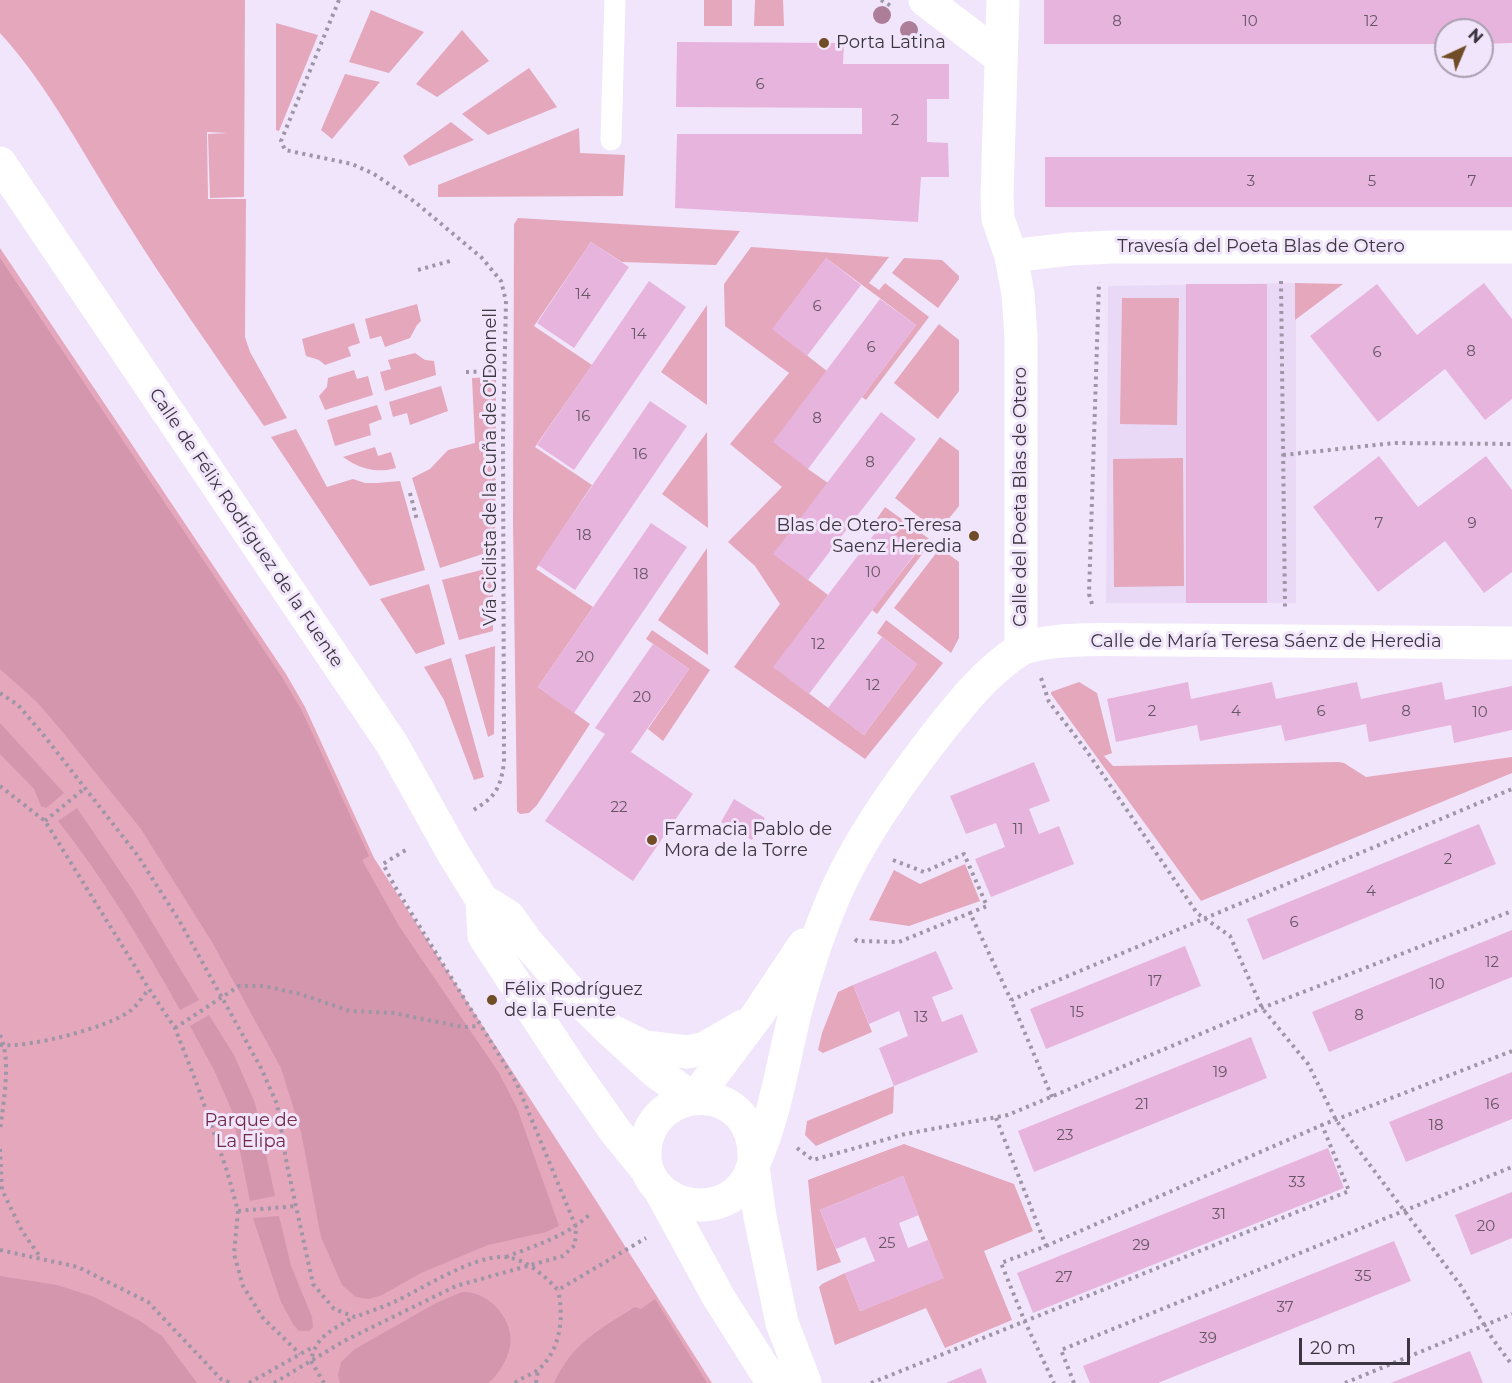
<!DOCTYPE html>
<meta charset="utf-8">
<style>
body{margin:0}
#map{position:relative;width:1512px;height:1383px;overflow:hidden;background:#f1e5fb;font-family:Montserrat,sans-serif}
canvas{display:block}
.north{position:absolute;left:1434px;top:18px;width:60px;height:60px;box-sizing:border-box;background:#f1e5fb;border:2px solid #a89fb0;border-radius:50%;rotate:44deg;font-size:16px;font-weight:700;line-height:24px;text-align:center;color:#3b363f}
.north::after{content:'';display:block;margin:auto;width:21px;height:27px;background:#714d27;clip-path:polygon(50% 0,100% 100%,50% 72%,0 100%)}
.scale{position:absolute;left:1299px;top:1338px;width:111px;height:27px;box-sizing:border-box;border:3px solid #3b363f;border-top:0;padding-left:8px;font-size:18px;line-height:21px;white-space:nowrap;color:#3b363f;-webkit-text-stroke:4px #f1e5fb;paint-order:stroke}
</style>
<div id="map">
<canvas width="1512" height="1383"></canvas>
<div class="north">N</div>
<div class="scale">20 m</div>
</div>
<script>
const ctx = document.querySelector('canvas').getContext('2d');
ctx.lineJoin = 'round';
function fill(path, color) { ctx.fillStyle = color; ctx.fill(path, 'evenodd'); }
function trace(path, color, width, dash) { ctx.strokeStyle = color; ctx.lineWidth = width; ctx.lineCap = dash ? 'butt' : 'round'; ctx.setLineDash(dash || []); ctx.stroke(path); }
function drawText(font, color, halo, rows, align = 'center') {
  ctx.font = font + ' Montserrat,sans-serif'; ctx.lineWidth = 6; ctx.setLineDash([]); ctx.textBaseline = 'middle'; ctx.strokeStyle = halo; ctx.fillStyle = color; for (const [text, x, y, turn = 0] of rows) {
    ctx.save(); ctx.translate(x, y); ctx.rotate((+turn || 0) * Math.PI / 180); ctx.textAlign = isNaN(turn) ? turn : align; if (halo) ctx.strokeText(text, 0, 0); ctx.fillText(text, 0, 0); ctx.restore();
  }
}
fill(new Path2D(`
 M1296,283v320h-190l2,-317z`), '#e9d9f6');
fill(new Path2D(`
 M0,0h245l-1,197 -34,1 -2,-64 20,-1 -21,-1 1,67h38l-1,138 5,15 37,66 -23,8c-47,-69 -96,-137 -140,-208 -38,-59 -76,-133 -124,-185z
 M704,0h28v26h-28z
 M755,0h28l1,26h-30z
 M371,10l53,22 -35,41 -40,-11z
 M276,23l42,12 -39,96 -3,-1z
 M462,30l27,31 -52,36 -21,-13z
 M529,68l28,39 -69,28 -26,-21z
 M345,74l35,8 -48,57 -11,-9z
 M451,122l23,18 -65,26 -6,-10z
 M579,128l1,25 45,2 -2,41 -185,1v-12z
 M518,218l222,13 -24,34 -94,-3 -31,-20 -57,84 58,39 -57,82 57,38 -56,84 57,38 -55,80 52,37 -53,81 -8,8 -9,1 -3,-3 -4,-288 1,-299z
 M751,247l138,10 -20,26 10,7 6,-7 44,34 -63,83 -4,-3 54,-72 -90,-67 -53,71 54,42 -19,98 20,14 -54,71 54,41 -54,72 90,68 53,-71 -40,-31 9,-13 57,43 -78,96 -131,-92 46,-63 -25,-38 -27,-24 54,-55 -52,-43 59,-71 -64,-47 -1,-42z
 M0,248l286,426 19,33 69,151 221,341 117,184h-712z
 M904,258l38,2 17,16v3l-21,29 -46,-35z
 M1295,283l48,1 -48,36z
 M1122,298h57l-2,127 -57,-1z
 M417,304l4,17 -4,4 -7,13 -25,9 -4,-11 -11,3 -5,-20z
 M707,305v100l-46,-33z
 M354,323l6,20 -12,4 3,9 -26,9 -6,-5 -13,-4 -4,-17z
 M939,324l20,16v51l-21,28 -44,-36z
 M415,353l10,7 9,1 2,14 -51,16 -5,-19 11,-3 -3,-9z
 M354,370l3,9 11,-3 5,19 -48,15 -6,-14 8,-9 1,-9z
 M496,377l-1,173 -55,18 -28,-90 18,-9 18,-19 27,-7 -3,-65z
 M441,386l7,25 -38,14 -3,-12 -14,4 -4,-15z
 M377,405l5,14 -13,5 2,11 -36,11 -8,-26z
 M296,429l31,58 26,-8 12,4h12l23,-2 25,89 -55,16 -99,-149z
 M707,432l1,96 -46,-34z
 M940,437l19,14v55l-21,26 -43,-34z
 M375,447l3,9 13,-4 5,16c-19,6 -38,0 -53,-11z
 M1183,458l1,128 -70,1 -1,-128z
 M885,507l47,34 -55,73 -5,-4 45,-58 -41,-32z
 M707,548l1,107 -50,-35z
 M940,548l19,14v76l-8,15 -57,-45z
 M493,567v64l-34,9 -17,-60z
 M429,584l16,60 -29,10 -36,-55z
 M652,630l58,40 -47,71 -15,-12 41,-60 -43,-30z
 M495,646l-1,88 -6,3 -23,-82z
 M451,658l33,119 -10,3 -30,-80 -20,-33z
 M1079,682l18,11 15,60 -8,3 9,10 225,-4 6,1 22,14 146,-20v16l-311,128 -150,-207v-2z
 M965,864l15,37 -71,25 -40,-6 25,-50 26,14z
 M853,985l19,47 -49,21 -5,-3 4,-17 16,-41z
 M894,1086l-1,27 -77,33 -11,-11 2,-14z
 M904,1144l110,40 19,47 -49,20 28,69 -67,28 -19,-40 -91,37 -16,-58 3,-3 23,-11 15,38 83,-33 -40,-102 -83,34 21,52 -24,9 -9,-91z`), '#e4a7bc');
fill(new Path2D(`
 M0,258l282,419 20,34 67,145 -7,4 37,66 100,147 18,35 42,118 -13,6 -58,13 -67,28 -39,22 -13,4 -13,-2 -14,-12 -21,-48 -20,-105 -20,-64 -69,-126 -71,-113 -80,-99 -24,-28 -37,-33z
 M0,723l64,70 -18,15 -5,-2 -7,-17 -34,-35z
 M77,808l55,81 67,111 -19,10c-36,-65 -76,-131 -122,-189z
 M209,1015l25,40 21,48 20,93 -25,5 -18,-90 -18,-41 -24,-44z
 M279,1216l12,50 21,51 1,10 -4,4h-10l-6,-7 -12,-22 -28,-84z
 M0,1276l57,9 37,12 46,24 22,15 35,47h-197z
 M462,1292c26,-2 53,28 48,54 -2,13 -12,29 -22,37h-148l-2,-8 3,-13 14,-13 81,-46z
 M655,1299l52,84h-153c18,-40 46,-54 81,-76l6,2z`), '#d496ac');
fill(new Path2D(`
 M1044,0h468v43l-30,1v-14h-36v14h-402z
 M677,42l167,1 -1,21h106v35h-22v43l21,1 1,34h-28l-3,45 -243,-14 2,-74h185v-26l-186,-1z
 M1045,157h467v50h-467z
 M591,242l38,25 -55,81 -37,-25z
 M826,258l35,27 -54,71 -35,-27z
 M649,281l37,26 -112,163 -37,-25z
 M1484,283l28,36v80l-27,21 -40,-51 -67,53 -68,-86 67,-52 40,51z
 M1186,284h81v319h-81z
 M880,299l36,26 -108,144 -35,-27z
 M650,401l37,25 -112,164 -37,-25z
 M881,412l35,27 -108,141 -35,-26z
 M1379,456l39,51 68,-51 26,34v82l-28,21 -39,-52 -67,51 -65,-85z
 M651,523l36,24 -113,166 -36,-26z
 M882,524l35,27 -108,143 -36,-27z
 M882,637l35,27 -53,71 -36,-27z
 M653,644l36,25 -58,83 62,42 -60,87 -88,-60 60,-87 -10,-6z
 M1188,682l3,17 81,-17 4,17 81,-17 4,17 81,-17 3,18 67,-14v44l-58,13 -3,-18 -82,17 -3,-18 -81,17 -4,-16 -81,16 -3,-16 -81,17 -9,-43z
 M1034,762l16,39 -21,8 10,25 20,-8 15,38 -83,33 -16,-38 30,-12 -9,-24 -30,11 -16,-38z
 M734,799l31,19 -13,22 -31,-18z
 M1479,824l17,40 -233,96 -16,-41z
 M1512,930v47l-183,75 -17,-40z
 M1185,946l16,40 -155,63 -16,-40z
 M936,951l17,38 -21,8 10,25 20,-8 16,38 -84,34 -15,-38 29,-12 -9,-25 -30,13 -16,-39z
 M1251,1037l16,41 -233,94 -16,-41z
 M1512,1072v47l-106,43 -17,-40z
 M1328,1148l16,40 -311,125 -16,-40z
 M903,1176l16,39 -20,8 9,25 20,-8 16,38 -84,33 -15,-38 30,-12 -10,-24 -29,12 -16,-39z
 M1512,1192v46l-41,17 -16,-40z
 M1394,1241l17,40 -253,102h-68l-7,-17z
 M1470,1351l13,32h-92z
 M981,1368l6,15h-41z`), '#e7b4dd');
trace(new Path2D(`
 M339,0l-58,141 4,9 67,14 22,10 41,28 67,56 19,23 5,20 -3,136 1,326c-4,28 -10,35 -34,49
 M881,0l10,6
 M418,270l32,-9
 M1281,281l4,326
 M466,372l37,-1
 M1283,455l111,-12 118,1
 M410,493l7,27
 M1092,604l-3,-10 10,-312
 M1041,678l8,24 37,48 111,163 33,23 32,72 46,56 28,56 125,166 31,52 20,27
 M0,693l18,12 24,28 96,123 42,66 81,146 16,36 10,61 26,119 21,25 21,8c13,-5 26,-9 39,-15 28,-13 80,-47 110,-45 21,1 41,19 54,33l88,-52
 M0,786l45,35 104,168 26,39 23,59 29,84 11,40 -4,43 9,32 20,32 37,36
 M45,821l40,-33
 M893,860l31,12 40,-18 23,52 -17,7 41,87
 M855,939l2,2 42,1 71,-29
 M175,1028l64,-42h25l36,8 50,17 43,2 70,14 17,-1
 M0,1035c12,26 3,68 0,96
 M0,1045c29,3 107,-17 130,-34 7,-5 13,-15 19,-22
 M1052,1097l-41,-97 501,-211
 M996,1118l50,128 -45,17 24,59 29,61
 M797,1148l16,12 92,-26 103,-19 254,-107 250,-97
 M0,1149l2,41 20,41 19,27
 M238,1211l59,-5
 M1046,1246l276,-121
 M0,1250l78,17 70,35 73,77 10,4
 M506,1257c30,-12 59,-20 83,-42
 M249,1383l64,-36
 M274,1383l70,-42 112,-55 107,-30 12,-11 1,-18 -59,-143 -123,-199 -11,-21 26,-16
 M324,1383l-13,-22c5,-26 22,-31 43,-44
 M515,1383c7,-6 17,-8 24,-14 22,-20 25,-52 19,-79
 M536,1383l2,-13
 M871,1383l478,-192 -27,-66 190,-74
 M1074,1383l-13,-33 451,-183
 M1345,1383l167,-69`), '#9e95a6', 4, [3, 4.5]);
trace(new Path2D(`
 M611,140l4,-140`), '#fff', 21);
trace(new Path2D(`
 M0,163l392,581 61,109 29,47 26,16 18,25 39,45 45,44 46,42 36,26
 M1011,256l59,-7 43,-2h399
 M1021,649c39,-14 106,-8 149,-9 114,0 228,1 342,3
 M482,900l2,36 86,131 46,65 31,38`), '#fff', 33);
trace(new Path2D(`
 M925,0l75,57
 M610,1030l35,17 43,5 17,-4 38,-22
 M695,1098l63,-84 46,-69
 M754,1164c6,-88 -107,-83 -109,-11 -2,52 74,72 102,27 3,-5 5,-11 7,-17 22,-49 29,-102 42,-154 9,-33 19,-66 32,-98 23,-60 66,-121 105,-172 26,-33 52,-67 88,-90v-312l-3,-43 -7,-38 -13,-37 -1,-24 6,-195
 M753,1167l7,50 22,106 23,60
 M659,1188l60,110 54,85`), '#fff', 33);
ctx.fillStyle = '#ac7e99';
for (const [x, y] of [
 [882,15],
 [909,30]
]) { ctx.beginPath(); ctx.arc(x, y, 9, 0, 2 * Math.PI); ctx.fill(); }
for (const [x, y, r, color] of [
 [824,43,6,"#714d27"],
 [974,536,6,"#714d27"],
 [652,840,6,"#714d27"],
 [492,1000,6,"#714d27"]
]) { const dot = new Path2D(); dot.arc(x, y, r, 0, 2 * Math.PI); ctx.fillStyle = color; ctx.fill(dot); trace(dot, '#f1e5fb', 2); }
drawText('15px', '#665666', null, [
 ["8",1117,22],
 ["10",1250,22],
 ["12",1371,22],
 ["6",760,85],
 ["2",895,121],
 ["3",1251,182],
 ["5",1372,182],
 ["7",1472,182],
 ["14",583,295],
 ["6",817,307],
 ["14",639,335],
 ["6",871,348],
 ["8",1471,352],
 ["6",1377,353],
 ["16",583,417],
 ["8",817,419],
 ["16",640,455],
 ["8",870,463],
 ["7",1379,524],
 ["9",1472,524],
 ["18",584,536],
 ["10",873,573],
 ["18",641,575],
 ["12",818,645],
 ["20",585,658],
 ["12",873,686],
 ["20",642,698],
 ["2",1152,712],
 ["4",1236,712],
 ["6",1321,712],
 ["8",1406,712],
 ["10",1480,713],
 ["22",619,808],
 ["11",1018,830],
 ["2",1448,860],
 ["4",1371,892],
 ["6",1294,923],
 ["12",1492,963],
 ["17",1155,982],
 ["10",1437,985],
 ["15",1077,1013],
 ["8",1359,1016],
 ["13",921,1018],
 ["19",1220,1073],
 ["21",1142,1105],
 ["16",1492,1105],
 ["18",1436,1126],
 ["23",1065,1136],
 ["33",1297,1183],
 ["31",1219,1215],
 ["20",1486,1227],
 ["25",887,1244],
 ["29",1141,1246],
 ["35",1363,1277],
 ["27",1064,1278],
 ["37",1285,1308],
 ["39",1208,1339]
]);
drawText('18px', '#3b363f', '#f1e5fb', [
 ["Porta Latina",836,43],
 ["Blas de Otero-Teresa",962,526,"right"],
 ["Saenz Heredia",962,547,"right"],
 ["Farmacia Pablo de",664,830],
 ["Mora de la Torre",664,851],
 ["Félix Rodríguez",504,990],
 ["de la Fuente",504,1011]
], 'left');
drawText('18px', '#3b363f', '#f1e5fb', [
 ["Travesía del Poeta Blas de Otero",1261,247],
 ["Vía Ciclista de la Cuña de O'Donnell",491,467,-90],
 ["Calle del Poeta Blas de Otero",1021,497,-90],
 ["Calle de Félix Rodríguez de la Fuente",246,528,56],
 ["Calle de María Teresa Sáenz de Heredia",1266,642]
]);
drawText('18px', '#732a49', '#f1e5fb', [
 ["Parque de",251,1121],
 ["La Elipa",251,1142]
]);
</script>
